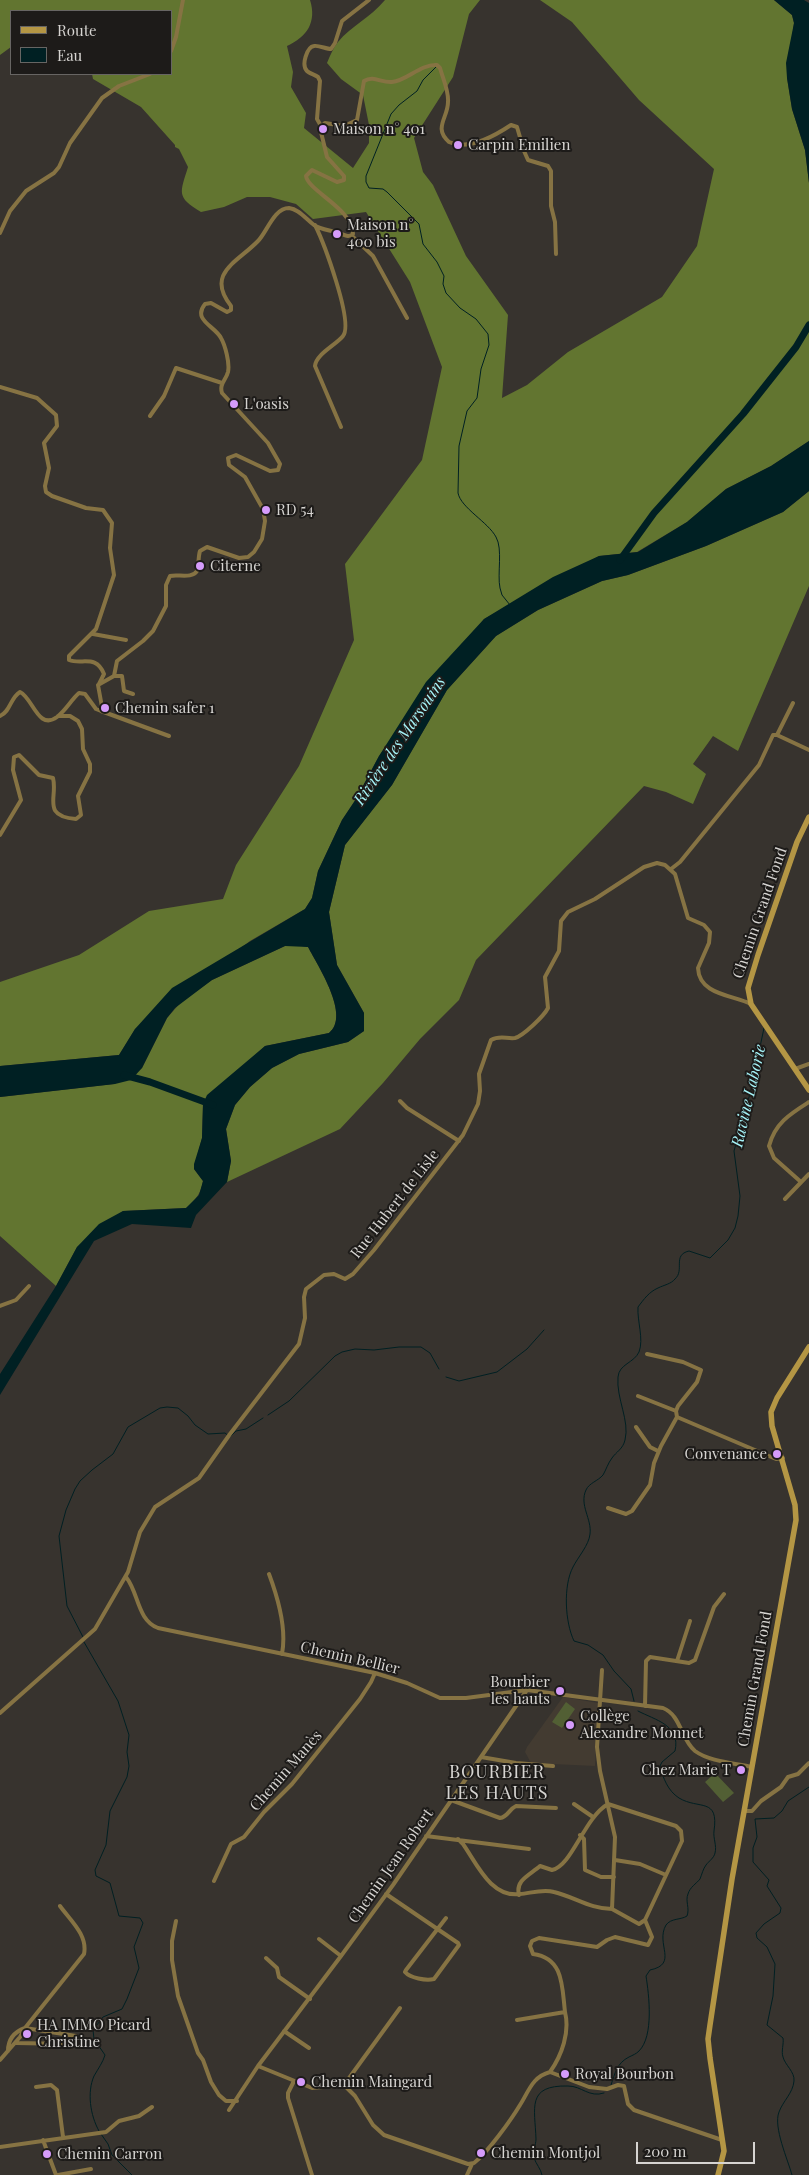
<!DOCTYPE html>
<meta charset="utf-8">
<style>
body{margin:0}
#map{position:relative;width:809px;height:2175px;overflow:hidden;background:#37332e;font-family:"Playfair Display",serif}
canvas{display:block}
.legend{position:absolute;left:10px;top:10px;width:162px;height:65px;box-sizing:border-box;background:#1d1b19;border:1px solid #676563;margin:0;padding:6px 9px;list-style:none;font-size:15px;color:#d6d4d1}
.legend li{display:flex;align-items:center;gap:10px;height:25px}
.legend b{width:25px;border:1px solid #676563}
.scale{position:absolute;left:636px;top:2142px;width:119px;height:22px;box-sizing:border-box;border:2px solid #d6d4d1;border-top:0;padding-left:6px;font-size:15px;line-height:18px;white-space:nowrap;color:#d6d4d1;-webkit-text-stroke:4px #1d1b19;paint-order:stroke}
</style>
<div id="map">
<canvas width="809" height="2175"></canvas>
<ul class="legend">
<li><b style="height:6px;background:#b49644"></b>Route</li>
<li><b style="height:14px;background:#002023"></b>Eau</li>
</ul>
<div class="scale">200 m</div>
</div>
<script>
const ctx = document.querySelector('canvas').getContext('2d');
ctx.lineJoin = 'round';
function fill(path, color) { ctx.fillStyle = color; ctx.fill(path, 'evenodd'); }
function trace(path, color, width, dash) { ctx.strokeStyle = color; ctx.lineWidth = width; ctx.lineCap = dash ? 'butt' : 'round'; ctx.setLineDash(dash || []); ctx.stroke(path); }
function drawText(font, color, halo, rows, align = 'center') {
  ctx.font = font + ' "Playfair Display",serif'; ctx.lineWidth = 4; ctx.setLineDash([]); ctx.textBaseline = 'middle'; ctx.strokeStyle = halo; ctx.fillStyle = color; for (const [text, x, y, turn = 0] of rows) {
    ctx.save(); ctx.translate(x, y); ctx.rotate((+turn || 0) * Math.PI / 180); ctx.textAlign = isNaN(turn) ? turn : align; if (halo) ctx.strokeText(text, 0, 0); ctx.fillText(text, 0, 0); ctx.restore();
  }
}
fill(new Path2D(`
 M563,1697l35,6 -3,63 -64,-3 -6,-11 2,-5z`), '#433b31');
fill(new Path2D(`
 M566,1702l9,7 -13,19 -10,-6z
 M715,1773l19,20 -11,9 -18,-20z`), '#525f34');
fill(new Path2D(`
 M0,0h310c7,22 -3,37 -23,46l6,26 -2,15 15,26 -2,15 49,40 16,-25v-18l-6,-30 -22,-16 -14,-16c3,-7 6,-15 11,-21 13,-16 32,-24 47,-42h95l-11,14 -16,63 -39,61 9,34 10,13 33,71 42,59 -6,83 25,-13 41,-33 94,-55 35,-51 17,-77 -75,-69 -67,-78 -32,-22h234l18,15 2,8 -7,55 5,31 13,41 4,33v258l-38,25 -45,23 -39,33 -50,30 -38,4 -115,63 -105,137 -23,43 -14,21 -24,51 -6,27 -7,11 -55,32 -115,88 -16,26 -119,11v-84l79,-27 70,-44 74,-12 13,-34 63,-99 55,-126 -9,-76 77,-104 20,-93 -32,-85 -44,-70 -53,7 -17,-15 -26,-7h-23l-23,10 -23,5c-25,-15 -21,-19 -13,-45l-9,-18 -4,-2v-2l-34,-38 -48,-28 -1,-5h79v-63h-160v36l-11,8z
 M809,491v95l-71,165 -25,-15 -20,28 13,10 -13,30 -27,-12 -22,-6 -168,174 -17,40 -39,39 -37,44 -43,46 -113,53 4,-21 -5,-32 9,-24 15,-18 22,-19 27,-14 49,-12 16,-11v-18l-27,-48 -8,-53 16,-67 47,-60 55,-95 49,-54 42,-26 64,-29 26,-6 78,-29 77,-34z
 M296,945l12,2c10,19 43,69 21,86l-64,13 -62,58 -1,34 -8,31 9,12c-2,12 -7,19 -17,27l-63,3 -46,36 -21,39 -56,-50v-139l114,-13 28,-16 25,-50 14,-16 31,-22 73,-34z`), '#627530');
fill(new Path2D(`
 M774,0h30l5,3v180l-4,-33 -13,-41 -5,-31 -1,-15 8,-40 -2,-8z
 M809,441v50l-26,21 -77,34 -78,29 -26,6 -64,29 -42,26 -49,54 -55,95 -47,60 -16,67 8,53 27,48v18l-16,11 -49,12 -27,14 -22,19 -15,18 -9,24 5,32 -4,21 -31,33 -5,13 -59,-4 -38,17 -94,154v-21l56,-88 21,-39 22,-23 24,-13 63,-3 13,-13 4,-14 -9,-12v-5l8,-26 1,-34 4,-9 58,-49 64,-13c22,-17 -11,-67 -21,-86l-23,-1 -73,34 -37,28 -8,10 -25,50 -11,12 -16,4 -115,13v-31l119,-11 16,-26 37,-41 133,-79 7,-11 6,-27 24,-51 14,-21 23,-43 47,-74 58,-63 69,-42 46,-21 39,-4 49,-30 39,-33 45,-23z`), '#002023');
trace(new Path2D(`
 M436,67l-13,13 -6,11 -18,14 -8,9 -25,62v6l3,6 14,1 4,3 32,32 4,20 14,18 7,14 -1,8 3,9 14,15 16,11 12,15 1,11 -8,24 -4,29 -10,13 -8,35 -1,47c3,15 30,29 38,44 7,12 1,37 4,51l2,7 8,10
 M446,1377l13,4 38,-9 30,-23 17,-19
 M268,1415l21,-14 46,-45 7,-4 13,-3 19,1 25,-3h22l9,6 9,16
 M83,1637l-16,-31 -8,-70 7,-26 9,-21 5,-8 12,-11 21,-16 15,-27 32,-19 7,-1 11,1 10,8 7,9 13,9 17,-1 5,4 6,-6 10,-2 17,-11
 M84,1642l34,59 11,34 -2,17 2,14 -2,11 -17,34 -4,34 -11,25 1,6 14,7 9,33 21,2 3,5 -9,24 5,21 -12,31 -5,10 -19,8 -10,13 1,9 11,16c-2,7 -7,14 -11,21 -7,16 -4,39 5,55
 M634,1701l-3,-12 -17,-18 -11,-16 -15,-10 -14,-4c-9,-19 -11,-55 -1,-74 5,-10 16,-22 17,-33 2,-15 -11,-29 -4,-44 3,-7 12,-9 17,-15 3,-5 5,-12 9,-17 4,-6 11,-9 13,-18 5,-19 -9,-42 -7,-63 1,-13 16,-14 21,-25 5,-13 -2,-31 -1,-45 6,-8 11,-15 20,-19 6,-3 13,-4 17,-9 10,-9 -3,-24 14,-28l21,7 18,-18 7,-12 3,-12 2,-20 -6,-45 17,-61 13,-62
 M611,2085c4,-12 6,-22 18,-28 4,-2 7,-3 10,-6 15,-15 10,-56 7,-75l4,-6c29,-6 5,-26 16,-45 5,-7 15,-5 21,-9 3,-8 -2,-15 1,-22 2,-7 8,-10 12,-15 2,-5 3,-10 6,-14 3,-4 8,-7 9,-12 2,-7 -2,-15 -1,-22 5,-34 -15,-21 -35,-33 -11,-7 -16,-20 -19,-32l2,-4 13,-11c6,-26 -20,-31 -37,-40
 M101,2134l7,10 4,11 20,20
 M542,2175c-1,-6 -6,-11 -8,-17 -2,-6 2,-13 2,-19 -1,-31 -10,-54 32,-53 14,0 21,12 36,7
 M792,2175c-4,-15 -19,-48 -13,-63 4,-11 14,-19 15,-31 1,-9 -9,-16 -11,-24 -2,-6 1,-13 0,-19l-16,-13 6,-29 2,-32 -8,-17 -10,-9 -1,-5 8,-9 16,-11 1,-5 -14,-22 2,-6 -16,-18v-14l4,-11 -2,-18 19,-1 8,-7 6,-10 21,-14`), '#002023', 1);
trace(new Path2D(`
 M620,560l34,-47 89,-99 53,-67 13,-22
 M124,1075l26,7 63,23`), '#002023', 7);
trace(new Path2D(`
 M171,51l5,-14 7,-37
 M321,126l-4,-7 3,-38 -2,-4c-3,-2 -9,-4 -11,-6 -6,-6 0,-24 7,-25 5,-1 12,3 17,3l4,-6 7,-22 27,-21
 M315,225c8,16 39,97 28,111 -7,9 -27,18 -28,30l26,61
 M0,233l10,-22 16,-20 28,-18 5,-6 11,-24 32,-45 17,-12 31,-12
 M352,236l21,20 34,62
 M0,387l37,11 19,17 1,11 -13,17 5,25 -4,18 1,6 6,4 34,12 17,2 9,13 -2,25 4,27 -18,54 -27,27v4c13,5 27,-6 35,14l-5,10
 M150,416l14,-20 12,-28 46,15
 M93,634l33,6
 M114,676h8l2,15 9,3
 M101,711l68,25
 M0,716c11,-5 10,-18 20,-24 13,6 18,39 37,25 9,-7 14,-17 22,-24l6,1 11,15 5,2 1,-4 -4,-22 16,-9 3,-15 26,-20 10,-10 13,-25v-21l4,-9c8,-2 22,3 27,-5 2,-5 1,-14 3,-20l7,-4 32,11 9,-1 6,-5 8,-13 3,-18 -2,-12 -18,-32 -16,-12 -1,-7 8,-3 34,16 8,-1 2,-6 -12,-21 -46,-50c-3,-9 4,-13 6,-21 2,-9 -3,-27 -7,-34 -6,-12 -29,-18 -16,-34l6,-1 16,9 4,-2v-4c-26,-33 7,-44 27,-65 9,-9 16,-33 31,-33 10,1 17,11 25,17 7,5 17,5 25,8 6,2 9,5 14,1 0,-25 -45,-43 -47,-58l6,-6 25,12 7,-2v-4l-17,-19 -7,-29 5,-5 19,3 13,-6 7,-39c10,-6 17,2 28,1 15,-1 28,-18 45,-17l3,3c3,11 9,23 8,34 0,16 -15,26 1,40 19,9 47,-7 62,-17l6,2 7,24 4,9 20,6 3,5v35l4,16 1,32
 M777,735l32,15
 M0,835l21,-35 -8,-30 1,-13 5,-2 20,20 14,3c5,19 -12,38 23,41l5,-4 -3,-19 12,-24v-8l-7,-15 -1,-20 -4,-8 -8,-5h-12
 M671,869l9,-7 79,-97 14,-30h4l16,-32
 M795,1069l14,-5
 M400,1101l7,7 52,33
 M801,1182l-27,-24 -5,-12c6,-23 21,-32 40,-44
 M785,1199l24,-25
 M0,1306l16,-6 13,-14
 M647,1354l36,8 18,8 -4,12 -19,24 -2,5 1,6 99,42 7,-1
 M638,1396l38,15
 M636,1427l14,20 8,4
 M608,1508l18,6 6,-3 18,-26 4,-22 7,-17 16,-29
 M269,1574c9,24 18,54 13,80
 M126,1577c13,16 11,43 32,51l217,45 32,10 33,15h26l61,-8 136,18c18,7 18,32 32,43 15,11 40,12 57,16
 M677,1661l13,-40
 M602,1670l-5,77 3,24 15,66 -3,72
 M645,1706l1,-45 4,-4 39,6 6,-3 19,-53 10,-13
 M0,1713l95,-84 33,-57 12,-40 15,-25 44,-29 31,-44 69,-90 6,-26 -1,-21 2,-8 18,-14 10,-1 11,5 8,-5 21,-24 89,-115 15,-31 2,-13 -1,-17 12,-34c9,-5 15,-1 24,-2 8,-2 29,-22 33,-30l-3,-31 14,-26 2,-30 7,-9 27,-13 49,-32 13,-4 8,2 10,9 13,44 16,7 6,7 -1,11 -11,25c1,27 35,27 53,36
 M481,1757l35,6 37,3
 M451,1800l49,18c8,-1 9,-9 16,-12l40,2
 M574,1804l19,13
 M744,1811h8l9,-10 20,-14 7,-10 10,-3 11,-11
 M580,1835l4,4 1,31 16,7h13
 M426,1836l103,13
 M458,1839l5,5c14,20 28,54 57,50 11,-1 23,-5 34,-2 21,5 36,17 58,17
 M615,1860l25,4 26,11
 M214,1881l17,-37 13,-7 20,-25 28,-28 68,-85 11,-17 4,-9
 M386,1894l72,49 1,2 -25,34c-8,2 -24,-1 -29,-7l1,-2 40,-52
 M519,1895c-4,-15 11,-20 21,-29l12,4c20,-4 32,-52 56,-66l68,22 5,5 1,10 -37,79 -6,4 -27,-15
 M176,1921l-4,20v19l6,36 20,57 5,7 8,22 8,13 7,6h11
 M319,1939l22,17
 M266,1958l11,10 2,9 31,22
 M565,2012c-3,-25 -1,-54 -32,-58l-3,-8 2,-5 7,-3 58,9 10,-7 8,-3 33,8 4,-8 -7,-17
 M517,2020l48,-8c5,20 -3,43 -15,60
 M284,2031l25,17
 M16,2043l54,1
 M8,2051c0,-12 6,-19 17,-23l51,8
 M0,2060l20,-23 5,-9 59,-74c4,-19 -14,-34 -24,-48
 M258,2066l54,22 32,-3 11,11 18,29 11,10 84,29 6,-1c14,-11 37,-43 46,-58 9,-14 12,-28 30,-33l39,15 18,2 11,-4 6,1 4,18 6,6 88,30
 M294,2081l-6,12v5l24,77
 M344,2085l56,-77
 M36,2087l15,-2 6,5 6,47
 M229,2110l29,-44 83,-110 52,-71 134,-195
 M43,2140l13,35
 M0,2147l106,-15 13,-11 20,-5 13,-9
 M58,2175l33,-6
 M467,2175l5,-11`), '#867343', 4);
trace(new Path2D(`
 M809,817l-12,25 -39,113 -10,33 3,16 58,86
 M718,2175l6,-24 -14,-93 -2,-19 2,-14 22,-146 64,-359 -1,-15 -23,-79 -1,-14 6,-14 32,-51`), '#b49644', 5.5);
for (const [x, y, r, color] of [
 [323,129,5,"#d59bfa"],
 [458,145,5,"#d59bfa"],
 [337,234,5,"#d59bfa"],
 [234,404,5,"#d59bfa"],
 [266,510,5,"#d59bfa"],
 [200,566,5,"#d59bfa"],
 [105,708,5,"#d59bfa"],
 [777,1454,5,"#d59bfa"],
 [560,1691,5,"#d59bfa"],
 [570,1725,5,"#d59bfa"],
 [741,1770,5,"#d59bfa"],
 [27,2034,5,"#d59bfa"],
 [565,2074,5,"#d59bfa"],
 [301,2082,5,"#d59bfa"],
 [481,2153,5,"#d59bfa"],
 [47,2154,5,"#d59bfa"]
]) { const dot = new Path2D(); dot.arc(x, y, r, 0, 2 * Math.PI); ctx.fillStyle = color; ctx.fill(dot); trace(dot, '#1d1b19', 2); }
drawText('15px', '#d6d4d1', '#1d1b19', [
 ["Maison n° 401",333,129],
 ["Carpin Emilien",468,145],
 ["Maison n°",347,225],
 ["400 bis",347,242],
 ["L'oasis",244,404],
 ["RD 54",276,510],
 ["Citerne",210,566],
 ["Chemin safer 1",115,708],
 ["Convenance",767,1454,"right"],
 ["Bourbier",550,1682,"right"],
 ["les hauts",550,1699,"right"],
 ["Collège",580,1716],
 ["Alexandre Monnet",580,1733],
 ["Chez Marie T",731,1770,"right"],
 ["HA IMMO Picard",37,2025],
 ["Christine",37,2042],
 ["Royal Bourbon",575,2074],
 ["Chemin Maingard",311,2082],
 ["Chemin Montjol",491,2153],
 ["Chemin Carron",57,2154]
], 'left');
drawText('15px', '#d6d4d1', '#1d1b19', [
 ["Chemin Grand Fond",760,913,-71],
 ["Rue Hubert de Lisle",395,1204,-52],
 ["Chemin Bellier",350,1658,13],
 ["Chemin Grand Fond",755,1679,-80],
 ["Chemin Manès",286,1771,-49],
 ["Chemin Jean Robert",391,1866,-55]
]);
drawText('italic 16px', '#a5f3f8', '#1d1b19', [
 ["Rivière des Marsouins",400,741,-56],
 ["Ravine Laborie",749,1096,-77]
]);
ctx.letterSpacing = '1px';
drawText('18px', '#d6d4d1', '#1d1b19', [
 ["BOURBIER",497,1772],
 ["LES HAUTS",497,1793]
]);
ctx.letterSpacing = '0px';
</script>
